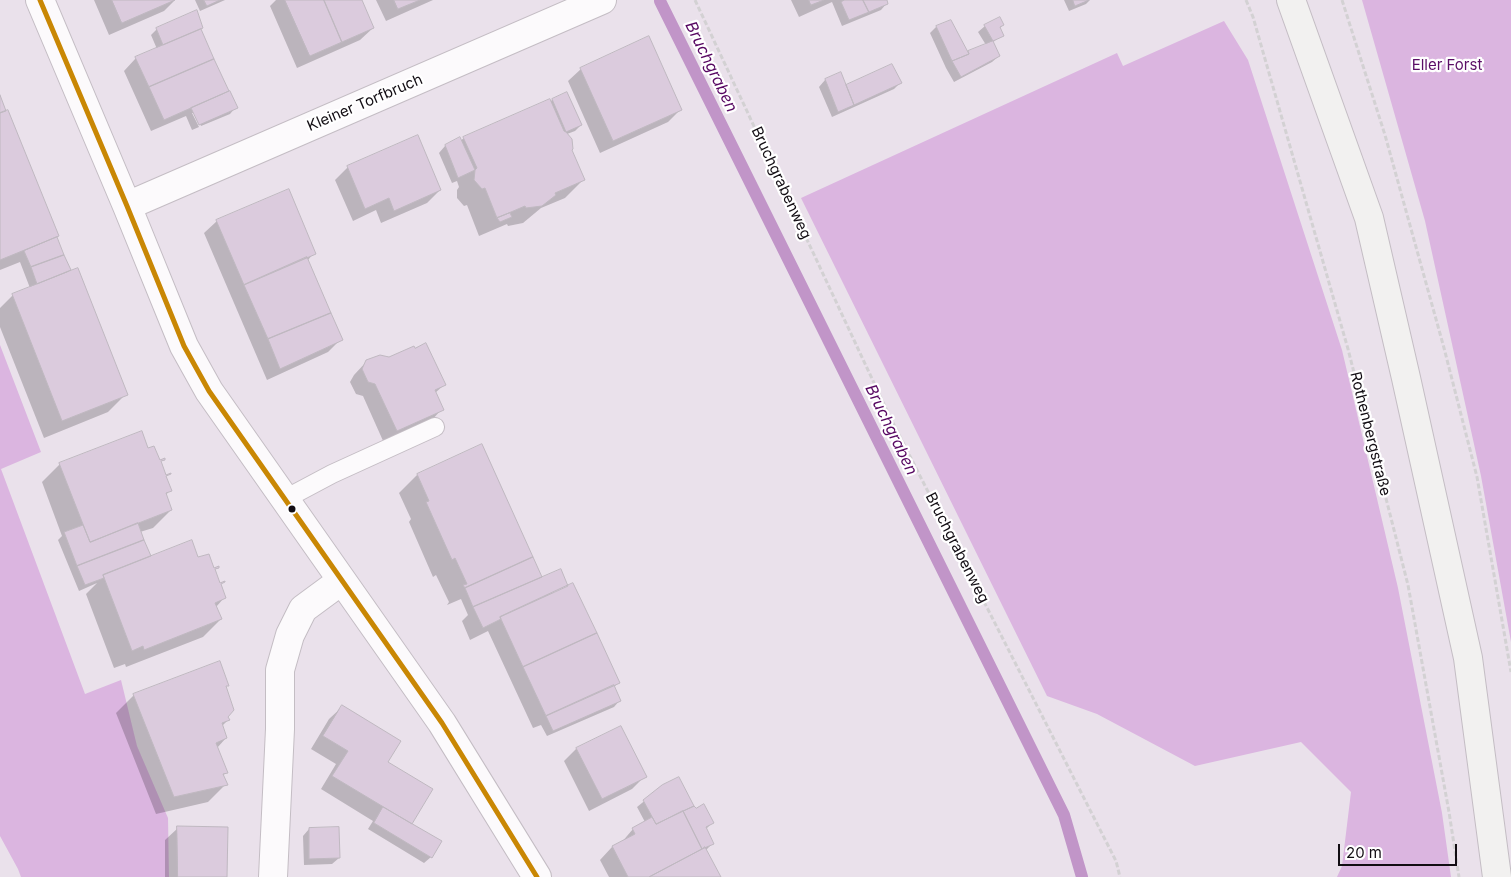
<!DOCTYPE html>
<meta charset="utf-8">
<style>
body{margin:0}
#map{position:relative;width:1511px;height:877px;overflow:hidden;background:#eae1eb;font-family:Inter,sans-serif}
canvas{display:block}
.scale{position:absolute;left:1338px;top:844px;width:119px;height:22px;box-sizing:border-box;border:2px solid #120d13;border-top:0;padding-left:6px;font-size:15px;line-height:18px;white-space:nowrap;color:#120d13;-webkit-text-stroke:4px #fff;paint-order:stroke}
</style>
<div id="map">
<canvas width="1511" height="877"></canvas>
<div class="scale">20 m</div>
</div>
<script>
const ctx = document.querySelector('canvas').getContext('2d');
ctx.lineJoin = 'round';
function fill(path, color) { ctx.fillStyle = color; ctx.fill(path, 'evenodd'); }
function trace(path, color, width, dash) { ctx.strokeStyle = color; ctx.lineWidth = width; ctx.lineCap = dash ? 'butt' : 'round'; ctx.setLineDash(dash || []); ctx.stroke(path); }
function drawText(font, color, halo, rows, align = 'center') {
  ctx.font = font + ' Inter,sans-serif'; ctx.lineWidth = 4.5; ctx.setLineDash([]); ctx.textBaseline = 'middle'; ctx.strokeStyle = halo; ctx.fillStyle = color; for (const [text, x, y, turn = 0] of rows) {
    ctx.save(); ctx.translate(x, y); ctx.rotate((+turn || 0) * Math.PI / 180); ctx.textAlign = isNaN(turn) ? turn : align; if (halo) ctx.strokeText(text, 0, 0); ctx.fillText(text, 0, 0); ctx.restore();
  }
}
fill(new Path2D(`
 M1362,0h149v642l-30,-166 -56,-255z
 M1224,21l24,39 94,290 56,238 44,225 9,64h-114l5,-11 9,-74 -50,-50 -106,24 -98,-52 -50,-18 -246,-498 316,-145 6,13z
 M0,345l41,107 -40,17 84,225 36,-14 16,66 31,72 1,59h-148l-3,-8 -18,-33z`), '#dbb5e0');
fill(new Path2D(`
 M94,0h81l-11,11 -55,24z
 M195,0h30l-25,11z
 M276,0h85l12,28 -13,12 -63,28 -27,-62z
 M376,0h57l-47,21z
 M791,0h95l1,3 -6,7 -39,16 -10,-24 -33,15z
 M1064,0h26l-4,4 -17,7z
 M951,21l16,32 19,-8 -8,-13 7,-6 18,-1 -4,4 3,6 -10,8 7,13 -7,6 -38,20 -8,-14 -16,-35 6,-6z
 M157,29h43l27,62 -4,4 13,12 -6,7 -29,12 -6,-13h-3l7,14 -7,3 -6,-14 -35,15 -27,-60 12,-13 21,-9 -6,-14z
 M581,69l99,41 -12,12 -68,31 -32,-72z
 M840,74l5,13 55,-4 -6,6 -62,28 -13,-30 6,-7z
 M566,94l15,31 -6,6 -8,3 3,16 13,30 -18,18 -24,10 -18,15 -15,3 -1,-2 -28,12 -12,-31 -3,1 -7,-8v-8l2,-3 -2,-6 -5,2 -13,-30 6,-7 15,-7v2l4,-3 86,-36 2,-2z
 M0,99l58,137 -2,2 14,32 -4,4 60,120 -18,18 -64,26 -44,-111v-19l13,-13 17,-7 -10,-26 -20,8z
 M348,167l92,23 -13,13 -46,20 -5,-13 -23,11 -18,-41z
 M217,221l97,32 -7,8 34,78 -13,13 -61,28 -63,-147z
 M367,361l77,24 -9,8 7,16 -12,13 -46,21 -21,-47 -7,-2 -6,-12 4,-7z
 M482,445l60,134 77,103 -5,5 6,13 -6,7 -67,29 -6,-11 -8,3 -45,-97 -18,9 -8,-19 6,-6 -7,-16 -14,6 2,-3 -13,-27 -3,2 -24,-55 2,-3 -12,-26 18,-18z
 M147,450l23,40 -4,5 5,15 -18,18 -13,4 10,26 47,1 27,39 -8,9 5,12 -18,18 -77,30 -1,-3 -11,4 -28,-74 11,-11 -18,8 -21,-51 4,-4 -20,-54 18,-18z
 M227,685l-2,3 2,29 1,3 -6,6 4,12 -9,10 9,24 -3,4 3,8 -18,18 -52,12 -40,-101 18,-18z
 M342,707l44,55 24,62 21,33 -7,6 -56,-34 5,-8 -52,-32 15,-25 -25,-15 18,-30z
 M620,728l25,48 -13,13 -43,22 -25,-50 12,-12z
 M663,786l30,20 19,17 -7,7 7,14 -7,7 15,26h-111l-9,-17 12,-13 9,-4 12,-14 12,-7 -8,-15z
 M178,828l48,49h-61v-37z
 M309,829l30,29 -7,6 -28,1 -1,-29z`), '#0003');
trace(new Path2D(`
 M660,1l404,814 18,62`), '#c195c8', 12);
const building = new Path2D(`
 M112,0h63l-53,23z
 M204,0h16l-13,6z
 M285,0h39l18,42 -32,14z
 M324,0h38l12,28 -32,14z
 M394,0h26l-22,9z
 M809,0h15l-13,5z
 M845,0h18l6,12 -20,8 -8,-18z
 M863,0h24l1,4 -19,8z
 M1073,0h16l-14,6z
 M197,10l6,18 -40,17 -7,-17z
 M1000,17l4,8 -4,2 4,9 -11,5 -9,-16z
 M951,20l18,34 -17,7 -16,-35z
 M201,29l13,30 -65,28 -14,-30z
 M649,36l33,74 -69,31 -33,-73z
 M993,41l7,15 -39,21 -9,-16 17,-7 -1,-3z
 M214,59l15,32 -65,29 -15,-33z
 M892,64l10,19 -48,22 -8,-20z
 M841,72l13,33 -16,7 -13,-33z
 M230,91l8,17 -39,17 -8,-17z
 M567,92l15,33 -16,7 -14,-33z
 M0,95l6,16 -6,2z
 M550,99l14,32 2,1 6,7 1,10 -1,1 13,30 -30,13 1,2 -14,11 -16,2 -1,-2 -28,12 -12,-30 -3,1 -8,-9 1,-10 2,-2 -14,-31z
 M8,110l51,126 -59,24v-147z
 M418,135l23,55 -47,21 -5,-13 -24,11 -18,-43z
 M460,137l15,33 -17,8 -13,-33z
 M289,189l27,65 -72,31 -28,-65z
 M510,213l2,4 -12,5 -3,-4z
 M57,237l7,18 -33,12 -7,-16z
 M64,255l7,15 -34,14 -6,-17z
 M307,257l24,56 -63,26 -24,-54z
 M78,268l50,127 -66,26 -50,-127z
 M331,313l12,27 -63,29 -12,-30z
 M426,343l20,42 -11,5 9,20 -47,21 -22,-47 -7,-2 -6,-13 4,-9 14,-5 9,2 25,-11 1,2z
 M142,431l6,17 6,-2 6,14 5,-2v2l-4,1 5,14 5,-2v1l-5,2 6,15 -6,2 6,17 -82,32 -31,-79z
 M482,444l51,113 -68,31 -2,-3 4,-1 -12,-26 -3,2 -26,-58 3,-1 -12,-27z
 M138,523l6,17 -67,26 -13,-34 19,-7 7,17z
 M144,540l7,16 -48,19 1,3 -19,7 -8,-19z
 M192,540l6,17 11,-3 5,14 5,-2v2l-4,1 5,14 5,-2v1l-4,2 5,14 -11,5 7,16 -78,31 -1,-4 -11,5 -29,-76z
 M533,557l9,20 -69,30 -8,-19z
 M561,569l7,17 -68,31 1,2 -18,9 -10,-21z
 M573,583l24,50 -74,34 -23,-50z
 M597,633l23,50 -74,33 -23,-49z
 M220,661l9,25h-3l8,24 -6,7 2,3 -8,3 5,15 -11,5 12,30 -5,1 5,11 -54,12 -41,-103z
 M614,685l7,16 -68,30 -7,-15z
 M342,705l59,36 -13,21 45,27 -21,35 -80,-48 16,-25 -25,-15z
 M621,726l26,51 -45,22 -26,-51z
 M679,777l15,29 -38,18 -13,-24 19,-15z
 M704,804l10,19 -8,4 8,17 -12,5 -19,-38 11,-5 2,2z
 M383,807l59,34 -10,17 -58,-35z
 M683,811l19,38 -53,28h-21l-16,-31 23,-12 -3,-6 20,-11 4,7z
 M177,826l51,1 -1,50h-49z
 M339,827l1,31 -31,1v-31z
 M705,847l16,30h-72l53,-28z`);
fill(building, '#dbcbdd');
trace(building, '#bfb8c0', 1);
const lane = new Path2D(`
 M285,499l47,-25 103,-47`);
const street = new Path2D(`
 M40,0l87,206 57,140 25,45 233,332 95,154
 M127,206l475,-206
 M273,877l7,-148v-59l10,-35 13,-26 38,-28`);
const secondary = new Path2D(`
 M1291,0l78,218 37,160 62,280 29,219`);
trace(lane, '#c4bdc4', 20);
trace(street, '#c4bdc4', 30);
trace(secondary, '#c4bdc4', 30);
trace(new Path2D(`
 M695,0l194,415 227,446 4,16
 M1246,0l7,17 95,332 60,236 41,227 10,65
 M1342,0l43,135 59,213 33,129 34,195`), '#d3d1d3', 3, [5, 2.5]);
trace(lane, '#fcfafc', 18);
trace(street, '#fcfafc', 28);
trace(secondary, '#f2f1f0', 28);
trace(new Path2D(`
 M40,0l87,206 57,140 25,45 233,332 95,154`), '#c98704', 5);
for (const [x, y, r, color] of [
 [292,509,4.5,"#120d13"]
]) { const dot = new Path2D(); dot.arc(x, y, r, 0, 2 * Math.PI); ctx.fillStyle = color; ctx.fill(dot); trace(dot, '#fff', 2); }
drawText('15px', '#5b0e66', '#fff', [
 ["Eller Forst",1447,65]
]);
drawText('15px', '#120d13', '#fff', [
 ["Kleiner Torfbruch",365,103,-23],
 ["Bruchgrabenweg",781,183,65],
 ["Rothenbergstraße",1370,434,76],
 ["Bruchgrabenweg",957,548,63]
]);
drawText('italic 16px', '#560661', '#fff', [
 ["Bruchgraben",711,67,64],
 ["Bruchgraben",891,430,64]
]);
</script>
